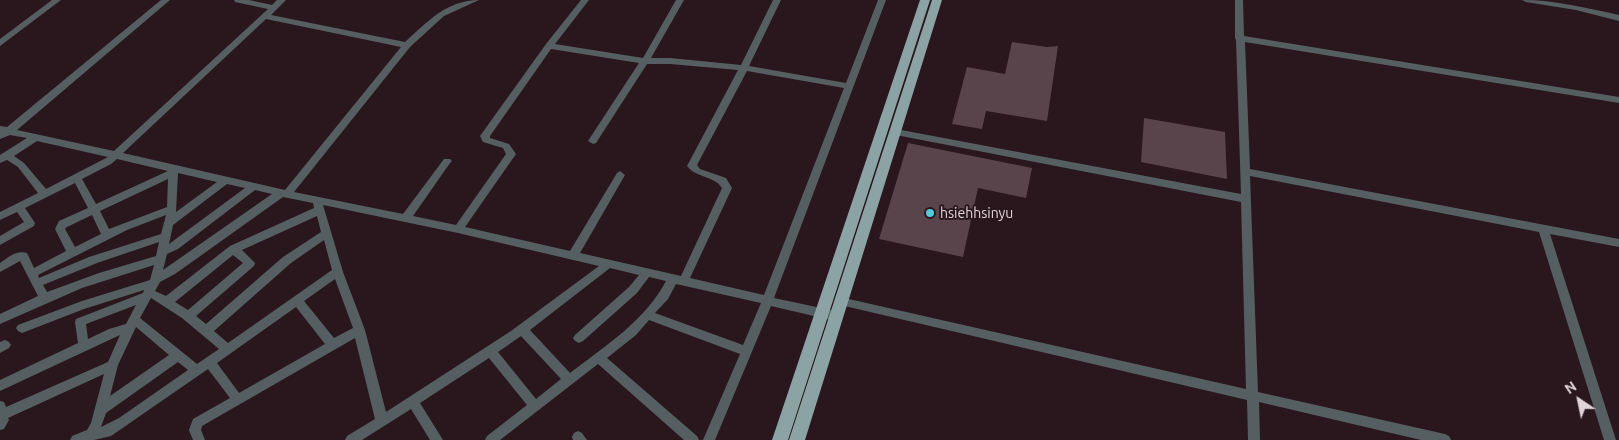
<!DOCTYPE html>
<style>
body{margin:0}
#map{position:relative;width:1619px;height:440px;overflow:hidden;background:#29171d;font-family:Ubuntu,sans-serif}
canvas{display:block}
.north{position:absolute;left:1554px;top:375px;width:50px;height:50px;-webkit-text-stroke:4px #29171d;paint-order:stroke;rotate:326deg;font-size:14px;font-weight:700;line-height:20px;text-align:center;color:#e1d4d8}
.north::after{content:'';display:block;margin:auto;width:18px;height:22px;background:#e1d4d8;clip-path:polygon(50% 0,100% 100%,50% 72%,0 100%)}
</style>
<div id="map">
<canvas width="1619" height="440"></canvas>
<div class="north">N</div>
</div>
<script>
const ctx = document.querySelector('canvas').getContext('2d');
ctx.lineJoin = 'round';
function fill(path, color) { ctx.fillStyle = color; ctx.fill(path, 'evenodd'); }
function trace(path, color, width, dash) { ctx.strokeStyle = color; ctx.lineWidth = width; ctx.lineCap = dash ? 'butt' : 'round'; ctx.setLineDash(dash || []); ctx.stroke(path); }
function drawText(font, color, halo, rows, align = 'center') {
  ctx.font = font + ' Ubuntu,sans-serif'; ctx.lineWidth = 4; ctx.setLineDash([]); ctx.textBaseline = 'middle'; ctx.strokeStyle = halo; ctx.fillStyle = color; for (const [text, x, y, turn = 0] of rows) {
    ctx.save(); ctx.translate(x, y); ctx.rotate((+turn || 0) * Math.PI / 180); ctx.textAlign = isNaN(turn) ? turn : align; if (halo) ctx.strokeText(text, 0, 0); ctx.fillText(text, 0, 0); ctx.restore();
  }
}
fill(new Path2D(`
 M1012,42l35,5 11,-1 -11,75 -61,-10 -4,18 -30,-5 15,-57 38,7z
 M1144,118l81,14 2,47 -86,-17z
 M908,143l124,25 -6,30 -48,-10 -15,69 -84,-18z`), '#59444b');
fill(new Path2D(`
 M52,0h9l-61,46v-7z
 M161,0h9l-153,130 97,21 154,-142 -33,-7 -1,-2h15l23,5 5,-5h9l-15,15 134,27c22,-20 42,-42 74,-42l-35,16 -34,31 -116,145 109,22 41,-55h6l2,2 -2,2 -37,53 43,9 50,-71 -3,-6 -20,-6 -3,-6 66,-92 35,-44h8l-34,44 88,14 33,-58h8l-33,58h19l71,7 32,-65h8l-32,66 97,17 32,-83h8l-112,298 61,13 4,2 1,3 -1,3 -4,2 -64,-15 -56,134h-12l37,-86 -91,-34 -13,15 -29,23 90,78 2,4h-15l-86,-76 -98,76h-15l2,-4 40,-31 -38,-47 -69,45 23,37h-13l-19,-31 -49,31h-17l2,-4 28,-17 -20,-81 -153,88 -1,4 4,10h-12l-4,-10 4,-11 37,-21 -22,-29 -97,67 -17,4h-24l2,-4 15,-6 4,-7 13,-49 -96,44 1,2 -5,9 -4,1v-29l4,1 2,5 102,-45 12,-27 -120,56v-11l78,-37 -3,-21 1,-3 67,-26 1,-3 -60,19 -62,24 -4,-2 -2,-3 2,-3 64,-24 68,-21 4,-15 -72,23 -82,36v-10l38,-18 -18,-35 -20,11v-9c9,-6 16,-13 27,-10l7,15 32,-17 -11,-22 4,-8 29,-13 -13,-25 -50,25 10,15 -1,3 -34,19v-9l24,-14 -7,-10 -17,8v-8l38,-19 -20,-26 -11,-7 -7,3v-8l27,-17 -17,-3 -10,4v-13l7,1zM266,19l135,28 -116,143 -162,-37zM551,49l88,14 -51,78 5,3 3,-1 51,-79h23l68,6 -51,96c9,12 28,10 35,22l-41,88 -101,-23 45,-78 -5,-4 -3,2 -47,78 -105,-24 51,-73 -7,-10 -19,-6v-2zM747,71l97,17 -80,207 -74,-17 42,-90 -6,-10 -26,-9 -3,-4zM37,141l71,16 -62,32 -22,-26 -10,-7zM117,159l51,12 -72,33 -14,-25 29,-15zM178,173l39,9 -41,30zM168,179l-1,28 -58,22 -9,-18zM227,184l18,4 -76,56 4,-19zM255,190l17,4 -109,76 4,-16 11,-5zM283,197l30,6 1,5 -84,38 -64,50 -11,-5 5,-9 15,-8zM323,205l135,28 141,33 -88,65 -125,81 -21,-82 -22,-58zM92,215l9,19 -26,13 -10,-18 2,-2zM166,215l-5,19 -72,23 -50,21 -1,-3 89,-45zM317,216l4,16 -38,25 -77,67 -10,-8 58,-50 1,-3 -13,-13zM324,240l8,30 -104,73 -14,-12 77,-68zM159,242l-3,14 -57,17 -52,19 -4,-7 54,-22zM233,255l10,8 -55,47 -13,-8zM610,268l29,7 -10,12 -54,48 -2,3 2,3 4,2 4,-2 54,-48 12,-16 17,4c-21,40 -61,65 -96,92l-40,-43zM335,279l18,49 -19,10 -30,-37zM676,284l85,19 -18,42 -88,-32 13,-14zM151,298l31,20 37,31 -22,15 -57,-46zM136,305l-10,19 -17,5 -21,10 -2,-15zM296,307l29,37 -86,49 -22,-30zM136,327l33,28 -59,41 8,-31zM521,336l40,43 -25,20 -38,-47zM178,362l10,8 -69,48 -18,9 5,-14z
 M1235,0h8l1,36 375,61v6l-374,-61 5,127 369,70v8l-69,-13 66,206h-12l-65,-208 -289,-56 8,216 187,42 4,2 2,4h-30l-162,-38 1,38h-12l-1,-40 -411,-96 -1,-3 1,-3 4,-1 406,92 -5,-187 -345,-67 -5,-3 5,-3 345,65 -5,-154 -1,-2z
 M1522,0c33,0 65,8 97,15v6l-43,-11 -50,-8z
 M5,340l4,2 2,3 -2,3 -9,5v-11z
 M578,431l4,2 5,7h-14l-1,-3 2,-4z`), '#555f61');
fill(new Path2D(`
 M920,0h10l-142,440h-16z
 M932,0h10l-137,440h-16z`), '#8ca3a6');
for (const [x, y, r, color] of [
 [930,213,5,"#53cbda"]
]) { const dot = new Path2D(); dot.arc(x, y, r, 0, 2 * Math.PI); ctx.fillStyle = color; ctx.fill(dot); trace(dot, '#29171d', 2); }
drawText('14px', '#e1d4d8', '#29171d', [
 ["hsiehhsinyu",940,213]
], 'left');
</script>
